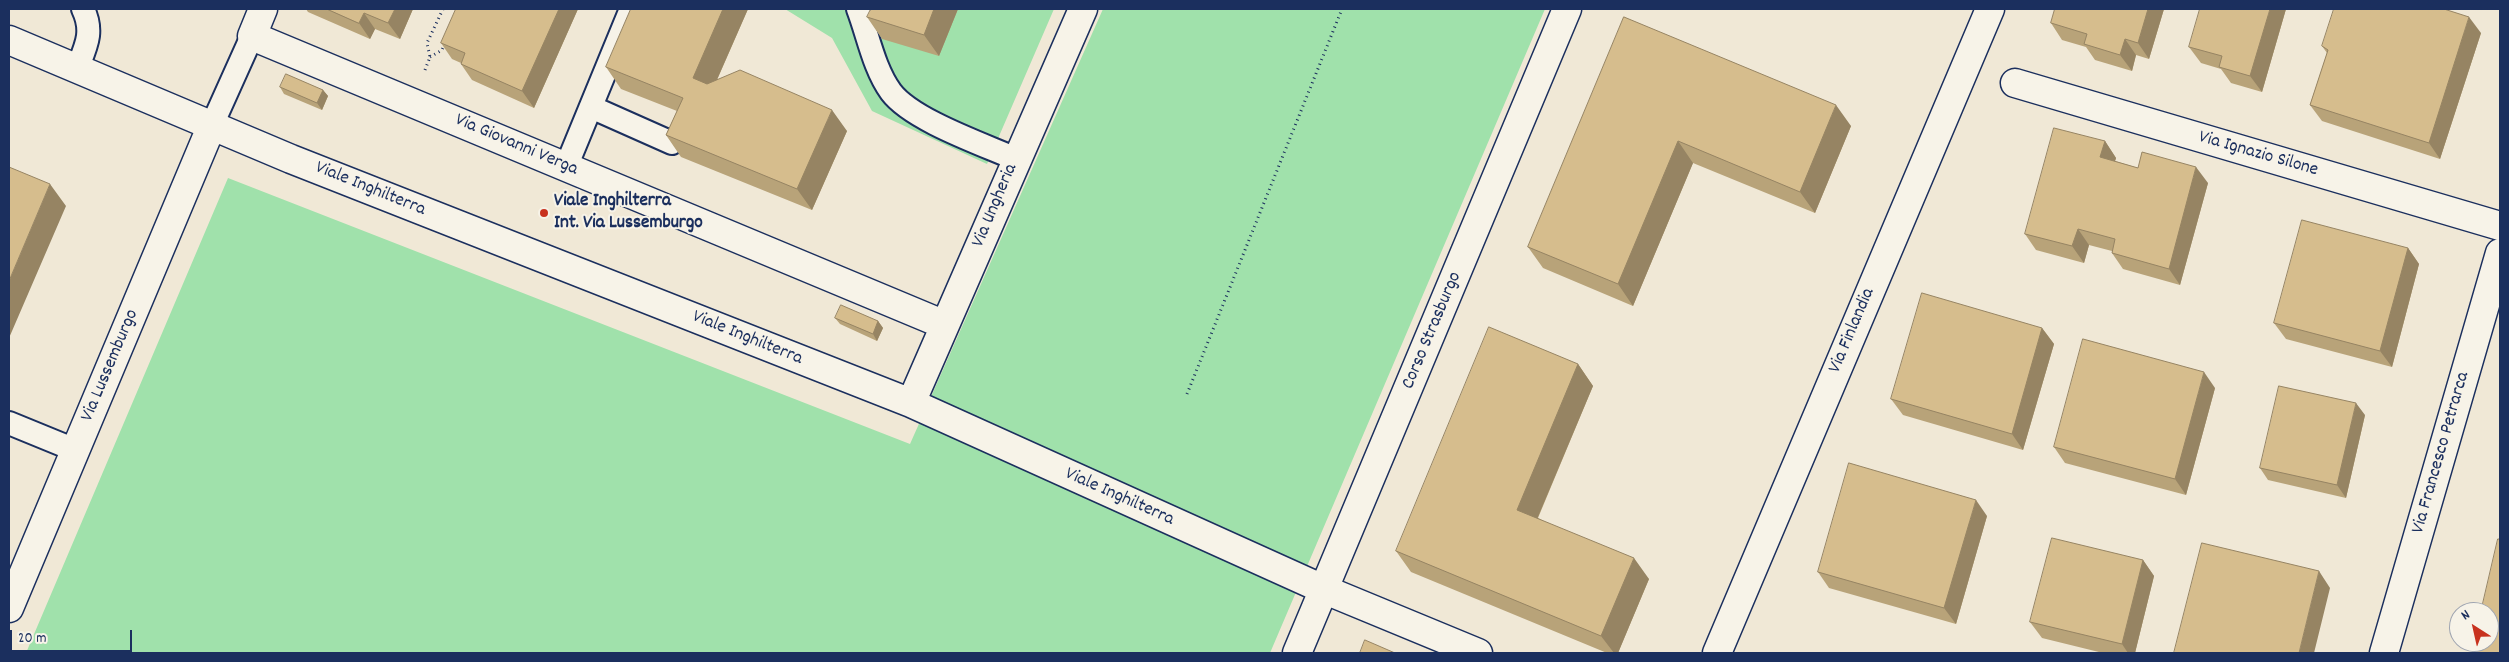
<!DOCTYPE html>
<style>
body{margin:0}
#map{position:relative;width:2509px;height:662px;overflow:hidden;background:#f0e8d6;font-family:Dekko,sans-serif}
canvas{display:block}
.frame{position:absolute;inset:0;border:10px solid #1b2f5e;pointer-events:none}
.north{position:absolute;left:2449px;top:602px;width:50px;height:50px;box-sizing:border-box;background:#f7f3e8;border:1px solid #9fa5b1;border-radius:50%;rotate:325deg;font-size:14px;font-weight:700;line-height:20px;text-align:center;color:#1b2f5e}
.north::after{content:'';display:block;margin:auto;width:18px;height:22px;background:#c8321e;clip-path:polygon(50% 0,100% 100%,50% 72%,0 100%)}
.scale{position:absolute;left:10px;top:630px;width:122px;height:22px;box-sizing:border-box;border:2px solid #1b2f5e;border-top:0;padding-left:6px;font-size:15px;line-height:18px;white-space:nowrap;color:#1b2f5e;-webkit-text-stroke:4px #f7f3e8;paint-order:stroke}
</style>
<div id="map">
<canvas width="2509" height="662"></canvas>
<div class="frame"></div>
<div class="north">N</div>
<div class="scale">20 m</div>
</div>
<script>
const ctx = document.querySelector('canvas').getContext('2d');
ctx.lineJoin = 'round';
function fill(path, color) { ctx.fillStyle = color; ctx.fill(path, 'evenodd'); }
function trace(path, color, width, dash) { ctx.strokeStyle = color; ctx.lineWidth = width; ctx.lineCap = dash ? 'butt' : 'round'; ctx.setLineDash(dash || []); ctx.stroke(path); }
function drawText(font, color, halo, rows, align = 'center') {
  ctx.font = font + ' Dekko,sans-serif'; ctx.lineWidth = 4; ctx.setLineDash([]); ctx.textBaseline = 'middle'; ctx.strokeStyle = halo; ctx.fillStyle = color; for (const [text, x, y, turn = 0] of rows) {
    ctx.save(); ctx.translate(x, y); ctx.rotate((+turn || 0) * Math.PI / 180); ctx.textAlign = isNaN(turn) ? turn : align; if (halo) ctx.strokeText(text, 0, 0); ctx.fillText(text, 0, 0); ctx.restore();
  }
}
fill(new Path2D(`
 M785,9h269l-67,155 -115,-53 -40,-73z
 M1103,9h442l-275,644h-1244l202,-475 682,266z`), '#a0e1ab');
const service = new Path2D(`
 M858,9c10,26 16,60 33,83 21,28 91,52 125,67
 M77,69c9,-23 17,-37 6,-60
 M591,107l81,36
 M212,125l40,-89
 M566,167l65,-158
 M9,423l66,27`);
const minor = new Path2D(`
 M263,9l-11,27 693,289
 M9,40l282,119 620,244 412,186 155,64
 M2015,83l485,143
 M911,403l172,-394
 M9,608l203,-483
 M1297,653l270,-644
 M1717,653l273,-644
 M2384,653l116,-400`);
trace(service, '#1b2f5e', 26);
trace(minor, '#1b2f5e', 31);
trace(new Path2D(`
 M430,57l12,-7 3,-7
 M425,70l5,-13 -3,-14 16,-34
 M1187,394l155,-385`), '#1b2f5e', 3, [1, 4]);
trace(service, '#f7f3e8', 22);
trace(minor, '#f7f3e8', 28);
fill(new Path2D(`
 M306,9h107l-13,30 -25,-10 -5,10 -62,-27z
 M456,9h122l-44,99 -62,-28 -11,-16v-1l-9,-4 -11,-16z
 M631,9h117l-31,71 130,51 -35,79 -131,-53 -15,-22 11,-24 -56,-22 -15,-22z
 M958,9l-19,47 -57,-17 -15,-22z
 M2055,9h109l-15,50 -13,-4 -4,16 -37,-11 -9,-13 -24,-7 -11,-17z
 M2286,9l-24,83 -31,-9 -10,-14 -20,-6 -12,-16z
 M1624,17l227,109 -36,87 -122,-50 -60,143 -90,-38 -15,-21z
 M2481,33l-41,126 -118,-38 -12,-16 17,-52 -5,-7z
 M280,87l43,3 5,6 -6,14 -38,-16z
 M2105,141l11,17 -1,3 23,7 70,15 -28,102 -57,-16 -11,-16v-2l-23,-6 -5,18 -48,-13 -11,-16z
 M2408,248l11,16 -27,103 -106,-28 -12,-16z
 M835,318l43,3 5,7 -6,13 -37,-17z
 M2042,328l12,16 -31,106 -120,-35 -12,-16z
 M1578,364l15,22 -55,132 111,61 -31,74h-11l-196,-81 -15,-21z
 M2215,388l-29,107 -121,-32 -11,-16z
 M2365,415l-19,83 -78,-18 -8,-12z
 M1987,516l-31,108 -127,-36 -11,-16z
 M2143,560l11,16 -19,77h-32l-61,-15 -12,-16z`), '#b8a379');
fill(new Path2D(`
 M395,9h18l-13,30 -12,-16z
 M559,9h19l-44,99 -12,-17z
 M723,9h25l-40,91 -15,-22z
 M934,9h24l-19,47 -15,-21z
 M2148,9h16l-15,50 -11,-16z
 M2270,9h16l-24,83 -12,-16z
 M364,13l11,16 -5,10 -11,-16z
 M2469,17l12,16 -41,126 -11,-16z
 M2125,39l11,16 -4,16 -12,-16z
 M323,90l5,6 -6,14 -5,-7z
 M1836,105l15,21 -36,87 -15,-21z
 M832,110l15,21 -35,79 -15,-21z
 M1678,141l15,22 -60,143 -15,-22z
 M2105,141l11,17 -5,16 -11,-17z
 M2196,167l12,16 -28,102 -11,-16z
 M50,184l16,22 -57,132v-57z
 M2078,229l11,16 -5,18 -12,-17z
 M2408,248l11,16 -27,103 -12,-16z
 M878,321l5,7 -6,13 -4,-7z
 M2042,328l12,16 -31,106 -11,-16z
 M1578,364l15,22 -61,145 -15,-21z
 M2204,372l11,16 -29,107 -11,-16z
 M2356,403l9,12 -19,83 -9,-13z
 M1976,500l11,16 -31,108 -12,-16z
 M1634,558l15,21 -31,74h-4l-13,-17z
 M2143,560l11,16 -19,77h-7l-6,-9z
 M2319,571l11,17 -16,65h-15z`), '#968463');
const building = new Path2D(`
 M327,9h68l-7,14 -24,-10 -5,10z
 M456,9h103l-37,82 -61,-27 4,-11 -24,-10z
 M631,9h92l-30,69 14,6 33,-14 92,40 -35,79 -131,-54 17,-37 -77,-31z
 M871,9h63l-10,26 -57,-18z
 M2055,9h93l-10,34 -13,-4 -5,16 -36,-11 3,-10 -36,-11z
 M2200,9h70l-20,67 -31,-9 3,-11 -33,-9z
 M2334,9h110l25,8 -40,126 -119,-38 18,-55 -6,-4z
 M1624,17l212,88 -36,87 -122,-51 -60,143 -90,-37z
 M286,74l37,16 -6,13 -37,-16z
 M2054,128l51,13 -5,16 38,11 4,-16 54,15 -27,102 -57,-16 3,-14 -37,-10 -6,17 -47,-12z
 M9,167l41,17 -41,97z
 M2302,220l106,28 -28,103 -106,-28z
 M1922,293l120,35 -30,106 -121,-35z
 M841,305l37,16 -5,13 -38,-16z
 M1489,327l89,37 -61,146 117,48 -33,78 -205,-85z
 M2083,339l121,33 -29,107 -121,-32z
 M2279,386l77,17 -19,82 -77,-17z
 M1849,463l127,37 -32,108 -126,-36z
 M2052,538l91,22 -21,84 -92,-22z
 M2498,539h2v114h-28l2,-11h15v-30h-8z
 M2202,543l117,28 -20,82h-125z
 M1365,640l30,13h-35z`);
fill(building, '#d6bd8d');
trace(building, '#968463', 1);
for (const [x, y, r, color] of [
 [544,213,5,"#c8321e"]
]) { const dot = new Path2D(); dot.arc(x, y, r, 0, 2 * Math.PI); ctx.fillStyle = color; ctx.fill(dot); trace(dot, '#f7f3e8', 2); }
drawText('19px', '#1b2f5e', '#f7f3e8', [
 ["Via Giovanni Verga",516,146,23],
 ["Via Ignazio Silone",2258,155,16],
 ["Viale Inghilterra",370,190,22],
 ["Via Ungheria",996,206,-67],
 ["Corso Strasburgo",1433,331,-67],
 ["Via Finlandia",1853,331,-67],
 ["Viale Inghilterra",747,339,22],
 ["Via Lussemburgo",111,366,-67],
 ["Via Francesco Petrarca",2442,453,-74],
 ["Viale Inghilterra",1119,498,24]
]);
drawText('bold 19px', '#1b2f5e', '#f7f3e8', [
 ["Viale Inghilterra",554,202],
 ["Int. Via Lussemburgo",554,224]
], 'left');
</script>
